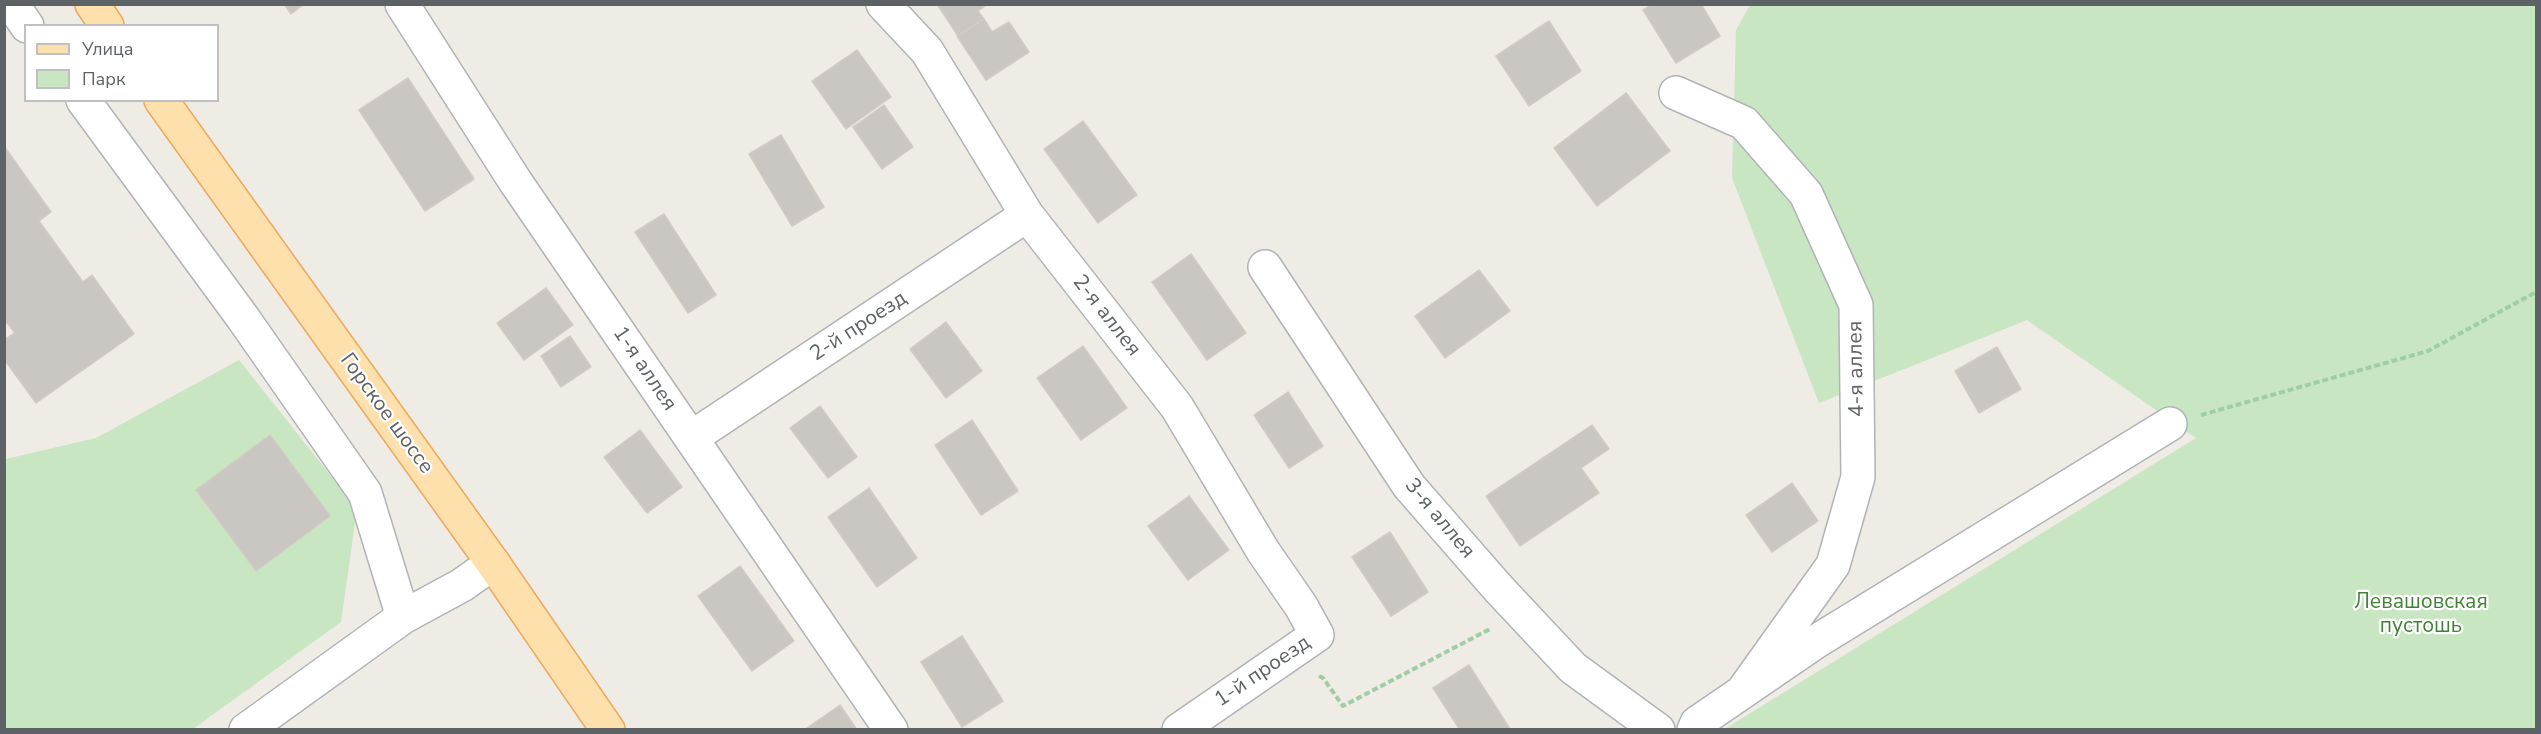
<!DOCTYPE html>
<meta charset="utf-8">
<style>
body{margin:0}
#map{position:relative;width:2541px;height:734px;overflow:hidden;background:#efebe5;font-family:"Nunito Sans",sans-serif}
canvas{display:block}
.frame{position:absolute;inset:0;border:6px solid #5d6265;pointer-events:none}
.legend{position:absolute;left:24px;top:24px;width:195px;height:78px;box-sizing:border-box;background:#fff;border:2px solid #bec0c1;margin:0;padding:8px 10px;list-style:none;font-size:18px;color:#5d6265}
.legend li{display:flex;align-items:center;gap:12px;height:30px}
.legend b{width:30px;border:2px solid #bec0c1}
</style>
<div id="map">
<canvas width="2541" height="734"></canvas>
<div class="frame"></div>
<ul class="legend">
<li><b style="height:8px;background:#fde0ac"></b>Улица</li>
<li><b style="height:16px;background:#c9e6c2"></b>Парк</li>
</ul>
</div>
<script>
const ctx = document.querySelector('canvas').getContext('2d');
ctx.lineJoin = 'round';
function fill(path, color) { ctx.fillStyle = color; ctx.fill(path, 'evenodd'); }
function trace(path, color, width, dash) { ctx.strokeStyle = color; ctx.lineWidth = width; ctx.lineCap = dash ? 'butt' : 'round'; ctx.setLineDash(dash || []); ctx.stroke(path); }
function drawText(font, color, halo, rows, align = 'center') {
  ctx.font = font + ' "Nunito Sans",sans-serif'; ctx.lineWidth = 4.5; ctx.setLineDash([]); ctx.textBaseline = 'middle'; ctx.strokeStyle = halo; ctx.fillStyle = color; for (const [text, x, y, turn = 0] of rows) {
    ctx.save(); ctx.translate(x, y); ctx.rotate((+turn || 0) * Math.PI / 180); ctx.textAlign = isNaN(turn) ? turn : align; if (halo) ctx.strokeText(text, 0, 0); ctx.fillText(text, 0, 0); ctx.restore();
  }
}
fill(new Path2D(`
 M1750,5h786v724l-813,1 473,-292 -169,-118 -208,83 -87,-225 4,-148z
 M239,360l118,149 -16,113 -148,107h-188l-1,-272 2,2 90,-21z`), '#c9e6c2');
const building = new Path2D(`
 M284,4h20l-13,10z
 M937,4h51l-10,7 6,8 -26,17z
 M1652,4h49l19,32 -44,27 -33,-53z
 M984,19l8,13 17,-10 20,30 -43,28 -29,-44z
 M1549,21l32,50 -52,35 -33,-50z
 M857,50l34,47 -45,32 -34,-48z
 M408,78l66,101 -49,32 -66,-101z
 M1626,93l44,58 -73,55 -43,-58z
 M884,105l29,42 -31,22 -29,-42z
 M1083,121l54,74 -39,28 -54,-74z
 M781,135l43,72 -32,19 -43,-72z
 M4,146l47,66 -12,9 44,61 9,-7 42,59 -98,69 -32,-44v-19l11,-7 -11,-14z
 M664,214l52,81 -28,18 -53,-81z
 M1191,254l55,79 -39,27 -55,-78z
 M1479,270l31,41 -65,47 -30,-42z
 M546,288l27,37 -49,35 -27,-37z
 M946,322l36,49 -36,27 -36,-49z
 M570,336l21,31 -30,20 -20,-31z
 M1083,346l44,62 -46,32 -44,-62z
 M1997,347l24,42 -42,24 -24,-42z
 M1288,392l35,54 -34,22 -35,-53z
 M820,406l37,51 -29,21 -38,-50z
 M972,420l46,71 -37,24 -46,-70z
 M1592,425l17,24 -28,19 18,25 -79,53 -34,-50z
 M640,430l42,57 -35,26 -43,-56z
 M270,435l60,81 -74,55 -60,-81z
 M1792,483l26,38 -46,31 -26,-37z
 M869,488l48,70 -40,29 -49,-70z
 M1189,496l40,54 -41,30 -40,-54z
 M1390,532l38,60 -37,24 -39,-59z
 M740,566l54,75 -42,30 -54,-75z
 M962,636l41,65 -41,26 -41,-65z
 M1469,665l41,64 -1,1h-49l-27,-42z
 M840,705l17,25h-53z`);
fill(building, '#cac6c2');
trace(building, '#d3cbc3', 1.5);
const minor = new Path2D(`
 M12,4l15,22
 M402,4l113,177 376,549
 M883,4l44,47 100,164 150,192 86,144 38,55 16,29 -138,95
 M1676,93l68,30 62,71 50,111 2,172 -25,88 -90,126
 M83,100l160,218 122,175 38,124
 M1265,267l144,219 89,102 75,80 85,62
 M691,438l336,-223
 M246,730l157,-113 59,-32 31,-22
 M1694,730l3,-7 120,-82 353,-217`);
const major = new Path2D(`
 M92,4l15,22
 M161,100l332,463 115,167`);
trace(minor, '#b0b4b7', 36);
trace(major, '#eea95f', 36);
trace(new Path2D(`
 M2201,415l227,-64 108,-59
 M1319,676l4,2 20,28 147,-77`), '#a0cea4', 4, [6, 3]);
trace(minor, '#fff', 33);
trace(major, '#fde0ac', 33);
drawText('21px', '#5d6265', '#fff', [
 ["2-я аллея",1106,316,52],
 ["2-й проезд",859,327,-33],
 ["1-я аллея",644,369,56],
 ["4-я аллея",1857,369,-91],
 ["Горское шоссе",386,414,54],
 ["3-я аллея",1439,519,50],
 ["1-й проезд",1263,672,-34]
]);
drawText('21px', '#428237', '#fff', [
 ["Левашовская",2421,603],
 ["пустошь",2421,627]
]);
</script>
